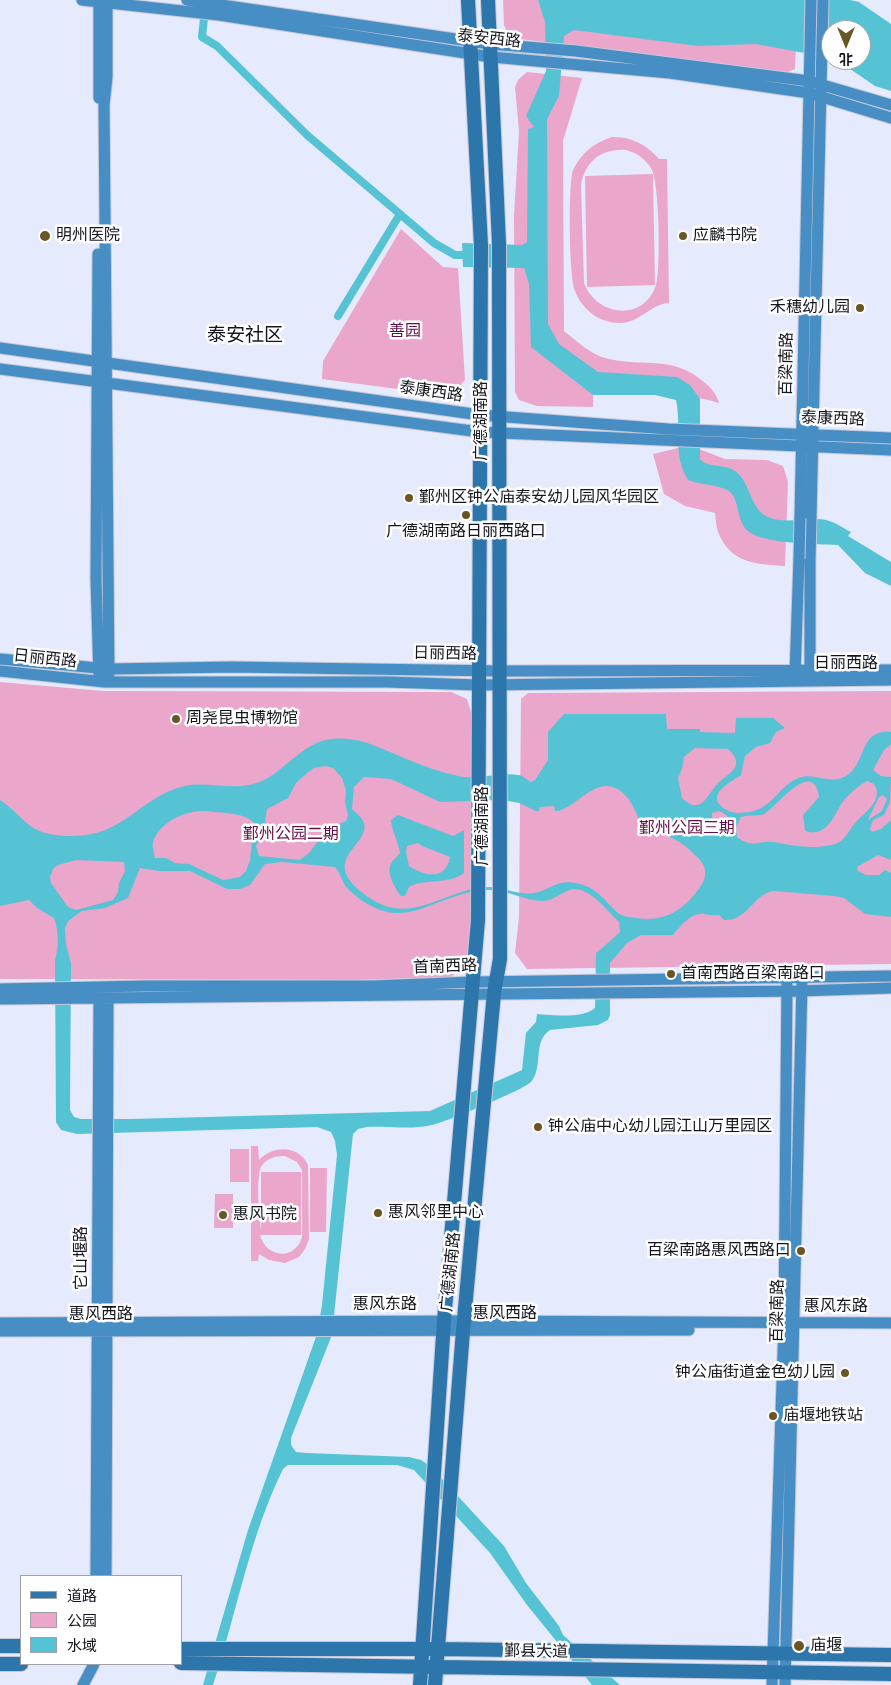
<!DOCTYPE html>
<meta charset="utf-8">
<style>
body{margin:0}
#map{position:relative;width:891px;height:1685px;overflow:hidden;background:#e6eafd;font-family:"Space Grotesk","Noto Sans SC",sans-serif}
canvas{display:block}
.legend{position:absolute;left:20px;top:1575px;width:162px;height:90px;box-sizing:border-box;background:#fff;border:1px solid #a1a1a5;margin:0;padding:6px 9px;list-style:none;font-size:15px;color:#14151e}
.legend li{display:flex;align-items:center;gap:10px;height:25px}
.legend b{width:25px;border:1px solid #a1a1a5}
.north{position:absolute;left:821px;top:20px;width:50px;height:50px;box-sizing:border-box;background:#fff;border:1px solid #a1a1a5;border-radius:50%;rotate:180deg;font-size:14px;font-weight:700;line-height:20px;text-align:center;color:#14151e}
.north::after{content:'';display:block;margin:auto;width:18px;height:22px;background:#6a5624;clip-path:polygon(50% 0,100% 100%,50% 72%,0 100%)}
</style>
<div id="map">
<canvas width="891" height="1685"></canvas>
<ul class="legend">
<li><b style="height:6px;background:#2d76ac"></b>道路</li>
<li><b style="height:14px;background:#eba6cb"></b>公园</li>
<li><b style="height:14px;background:#56c3d5"></b>水域</li>
</ul>
<div class="north">北</div>
</div>
<script>
const ctx = document.querySelector('canvas').getContext('2d');
ctx.lineJoin = 'round';
function fill(path, color) { ctx.fillStyle = color; ctx.fill(path, 'evenodd'); }
function trace(path, color, width, dash) { ctx.strokeStyle = color; ctx.lineWidth = width; ctx.lineCap = dash ? 'butt' : 'round'; ctx.setLineDash(dash || []); ctx.stroke(path); }
function drawText(font, color, halo, rows, align = 'center') {
  ctx.font = font + ' "Space Grotesk","Noto Sans SC",sans-serif'; ctx.lineWidth = 5; ctx.setLineDash([]); ctx.textBaseline = 'middle'; ctx.strokeStyle = halo; ctx.fillStyle = color; for (const [text, x, y, turn = 0] of rows) {
    ctx.save(); ctx.translate(x, y); ctx.rotate((+turn || 0) * Math.PI / 180); ctx.textAlign = isNaN(turn) ? turn : align; if (halo) ctx.strokeText(text, 0, 0); ctx.fillText(text, 0, 0); ctx.restore();
  }
}
fill(new Path2D(`
 M503,0h295l-3,69 -7,3 -10,1 -257,-34 -12,-3 -5,-11z
 M527,72l55,6 -19,63 1,190c13,10 28,25 45,28 35,8 64,-4 95,23 8,7 12,11 15,21 -38,-12 -86,-8 -126,-8v12l-56,-1 -18,-6 -4,-8 -1,-176 5,-85 -4,-44 3,-7z
 M612,137c20,0 34,7 47,22h8l2,144c-23,1 -31,29 -66,17 -13,-5 -23,-16 -28,-29 -6,-14 -7,-108 -2,-121 8,-17 22,-28 39,-33zM626,150c11,3 20,9 26,20 7,13 9,100 4,115 -12,37 -59,32 -72,-2l-3,-98c4,-23 20,-37 45,-35z
 M653,174l2,111 -68,2 -2,-111z
 M401,229l42,38 15,1 7,112 -15,16 -128,-17 1,-18z
 M678,448l21,1 26,10 42,1 16,6 5,16 -3,84c-29,-2 -54,-2 -67,-34 -2,-5 -2,-13 -3,-19l-30,-7 -21,-12 -11,-40z
 M0,682l103,9 348,1 16,7 5,16 -1,234 -7,17 -13,11 -93,3 -358,-1z
 M891,691v273l-364,5 -12,-16 4,-36 2,-218 7,-6z
 M251,1146h7l1,14c13,-14 39,-16 49,5l1,74 -4,10 -6,8 -14,6 -16,-3 -10,-6 -1,7h-7zM285,1156l12,6 5,8v67c-7,24 -36,21 -42,-2h41v-63h-40v58c-2,-13 -5,-53 0,-63 5,-9 15,-11 24,-11z
 M230,1149h19v33h-19z
 M310,1168h17l-1,64h-16z
 M215,1194h18v34h-19z`), '#eba6cb');
fill(new Path2D(`
 M538,0h312l9,2 32,22v67l-16,-5 -38,-26h24v-30h-30v28l-75,-14 -58,2 -124,-16 -10,6 -5,60 -12,23 1,205 11,20 39,28 79,5 13,8 10,14v60c9,10 24,4 35,12 16,11 15,39 33,46 18,8 40,-1 58,3 9,2 17,8 25,12l-3,4 43,26v24l-26,-13 -27,-28c-20,-1 -76,-1 -90,-14 -13,-10 -7,-37 -23,-42 -12,-5 -25,-4 -37,-9 -16,-25 -6,-53 -12,-80l-21,-5h-62l-62,-48 -2,-63 -5,-16 -61,-1 -1,-24 60,2 5,-3 1,-113 6,-2 -8,-11 20,-45 -1,-49z
 M564,714h102l1,15h33v3l35,1 1,-15h37l12,10 -9,4 -6,11 -14,4 -11,9 -4,19c-10,7 -39,21 -14,35 7,4 14,3 22,2 25,-4 30,-28 52,-35 15,-4 30,8 45,-1 21,-12 12,-47 45,-44v12l-7,6 -11,20 8,6 10,1 -1,25 -6,13 -11,5 -3,9 2,3 9,-3 10,-9v40l-13,-5 -21,12 1,4 8,4h13l6,-5 6,3v44l-26,-3 -21,-16 -10,-2 -60,-5c-20,2 -27,31 -50,29l-5,-5c-7,1 -9,0 -15,-1 -13,-2 -24,13 -31,21h-32l-14,8 -17,20v52l-2,5 -10,5 -48,5c-18,12 -6,36 -19,52 -8,8 -85,40 -99,43 -20,5 -44,1 -65,2l-9,2 -5,5 -21,201 -41,103v7l5,7 11,1 102,4 12,3 9,6 74,80 22,37 33,43 4,9 57,50h-28l-65,-80 -37,-52 -76,-83 -17,-5h-109l-5,4c-33,67 -46,142 -69,213l-1,3h-10l45,-155 69,-196 5,-29 15,-150 -2,-14 -4,-9 -14,-5 -206,6 -34,1 -16,-4 -5,-8 -1,-162c4,-14 4,-28 -1,-42l-17,-10 -8,-8 -29,6v-106c13,8 23,22 35,29 12,6 24,7 37,7 53,0 66,-38 112,-50 27,-6 54,8 82,-7 22,-12 38,-37 66,-40 27,-3 48,9 72,19 17,7 36,14 54,18 17,4 43,-4 60,-1 5,0 9,5 13,7l4,-2 13,-20v-28zM695,748l33,1c19,17 1,24 -10,34 -10,10 -16,34 -36,15l-4,-20 4,-9 2,-12zM325,766l8,2 9,10 4,12 -1,12 3,14 -2,5 -19,8 -18,24 -9,7 -41,-4 -3,-10 8,-16 3,-21 21,-11 8,-15 11,-10 7,-5zM364,777l27,2 49,23 63,-2 16,3 17,8h3l1,-4 14,-1 1,5h3c23,-6 42,-42 68,-15 9,9 11,24 20,33 20,6 34,10 49,26 9,8 14,17 7,29 -16,25 -37,39 -66,34 -6,-1 -13,-1 -18,-5 -14,-12 -19,-24 -38,-29 -23,-6 -27,5 -46,9 -14,3 -31,-6 -45,-6 -49,2 -78,43 -125,7 -46,-35 6,-48 0,-71 -2,-6 -8,-10 -12,-14l2,-22zM867,781l7,3c10,16 -8,27 -18,38 -7,7 -10,19 -21,22 -20,6 -41,2 -61,-2 -14,-2 -22,7 -37,-5l-1,-10 5,-10c8,-3 16,0 23,-3 11,-5 49,-58 55,-17l-16,18 2,15 3,2c18,3 24,-12 32,-26 5,-9 18,-20 27,-25zM883,795l4,4 -5,12 -14,9 11,-23zM206,811c13,2 39,1 48,12l-4,37 -4,11 -6,6 -17,3 -34,-16 -14,-1 -9,-5h-11c-1,-5 -3,-11 -2,-16 7,-21 33,-32 53,-31zM719,811c10,3 15,13 11,22l-10,1 -8,-9v-12zM76,860l48,2 1,9 -6,12 -1,9 -5,8 -37,10 -8,-3 -17,-24 -1,-6 3,-8 5,-4zM282,862l53,5c6,7 7,16 13,22 56,52 82,4 139,1 20,-1 37,11 55,11 10,0 16,-6 25,-10 20,-9 40,20 52,31l1,10c-8,7 -15,14 -24,21l-1,55c-13,11 -42,7 -58,6l-1,8 -10,11 -4,37 -92,41 -299,8h-50l-7,-2 -4,-7 1,-146 -5,-20 -1,-16 3,-7 14,-10 23,-3 23,-10 12,-30 19,3h31l37,18h13l10,-4 15,-21z
 M398,815l55,21 11,-6v43c-15,12 -39,5 -55,14l-4,9h-4c-5,-6 -14,-22 -11,-30 1,-5 7,-9 10,-13 -2,-13 -8,-20 -9,-33zM418,843l4,3 28,11c-4,24 -25,19 -41,9l-3,-14 1,-6z`), '#56c3d5');
trace(new Path2D(`
 M205,9l-3,28 15,9 90,89 127,108 21,12h16
 M338,316l62,-102`), '#56c3d5', 8);
const secondary = new Path2D(`
 M82,0l137,15 272,42 179,16 77,11 62,9 82,25
 M107,0v77l-3,28 5,570
 M187,0l303,44 86,7 233,30 82,24
 M99,98v-98
 M98,254l-2,325 3,97
 M0,348l480,67 188,14 223,9
 M0,369l480,63 411,18
 M800,518l11,-518
 M0,659l109,10 123,-2 269,4 390,-1
 M0,671l105,11h282l92,3 412,-5
 M795,675l4,-116
 M810,676v-116l13,-560
 M0,989l145,-3h228l100,-4 418,-6
 M0,999l799,-8 92,-3
 M0,1323l464,-2 427,2
 M0,1331l689,-1
 M96,1576l3,-577
 M106,1576l2,-577
 M83,1685l11,-21
 M772,1685l12,-362 3,-339
 M785,1685l17,-702`);
const primary = new Path2D(`
 M0,1646h21
 M181,1649h257l453,6
 M181,1663l710,11
 M0,1664h21
 M420,1685l24,-364 34,-401 3,-675 -13,-245
 M435,1685l28,-354 31,-338 6,-34 -1,-715 -11,-244`);
trace(secondary, '#c4c8d9', 13);
trace(primary, '#c4c8d9', 16);
trace(secondary, '#478ec5', 11);
trace(primary, '#2d76ac', 14);
const secondaryBridge = new Path2D(`
 M799,559l1,-41`);
trace(secondaryBridge, '#c4c8d9', 13, []);
trace(secondaryBridge, '#478ec5', 11);
for (const [x, y, r, color] of [
 [45,236,6,"#6a5624"],
 [683,236,5,"#6a5624"],
 [860,308,5,"#6a5624"],
 [409,498,5,"#6a5624"],
 [466,515,5,"#6a5624"],
 [176,719,5,"#6a5624"],
 [671,974,5,"#6a5624"],
 [538,1127,5,"#6a5624"],
 [378,1213,5,"#6a5624"],
 [223,1215,5,"#6a5624"],
 [801,1251,5,"#6a5624"],
 [845,1373,5,"#6a5624"],
 [773,1416,5,"#6a5624"],
 [799,1646,6,"#6a5624"]
]) { const dot = new Path2D(); dot.arc(x, y, r, 0, 2 * Math.PI); ctx.fillStyle = color; ctx.fill(dot); trace(dot, '#fff', 2); }
drawText('16px', '#14151e', '#fff', [
 ["泰安西路",489,39,6],
 ["百梁南路",787,364,-89],
 ["泰康西路",431,392,8],
 ["泰康西路",833,419,2],
 ["广德湖南路",482,421,-90],
 ["日丽西路",445,654,1],
 ["日丽西路",45,659,6],
 ["日丽西路",846,664],
 ["广德湖南路",483,826,-90],
 ["首南西路",445,967,-2],
 ["它山堰路",82,1258,-90],
 ["广德湖南路",451,1272,-84],
 ["惠风东路",385,1305],
 ["惠风东路",836,1307],
 ["百梁南路",778,1311,-89],
 ["惠风西路",505,1314],
 ["惠风西路",101,1315],
 ["鄞县大道",536,1652,1]
]);
drawText('16px', '#14151e', '#fff', [
 ["明州医院",56,236],
 ["应麟书院",693,236],
 ["禾穗幼儿园",850,308,"right"],
 ["鄞州区钟公庙泰安幼儿园风华园区",419,498],
 ["广德湖南路日丽西路口",466,532,"center"],
 ["周尧昆虫博物馆",186,719],
 ["首南西路百梁南路口",681,974],
 ["钟公庙中心幼儿园江山万里园区",548,1127],
 ["惠风邻里中心",388,1213],
 ["惠风书院",233,1215],
 ["百梁南路惠风西路口",791,1251,"right"],
 ["钟公庙街道金色幼儿园",835,1373,"right"],
 ["庙堰地铁站",783,1416],
 ["庙堰",810,1646]
], 'left');
drawText('16px', '#650f48', '#fff', [
 ["善园",405,332],
 ["鄞州公园三期",687,829],
 ["鄞州公园二期",291,835]
]);
drawText('19px', '#14151e', '#fff', [
 ["泰安社区",245,336]
]);
</script>
